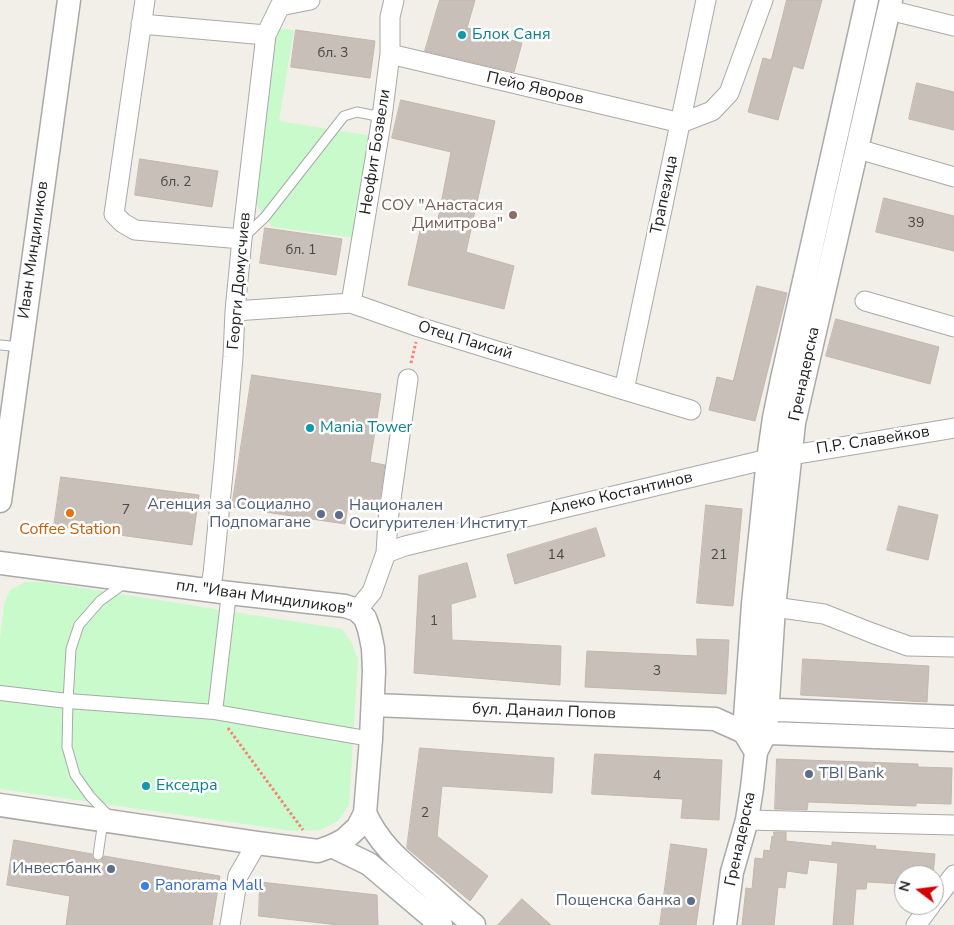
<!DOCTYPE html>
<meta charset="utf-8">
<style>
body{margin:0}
#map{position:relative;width:954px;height:925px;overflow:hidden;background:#f2efe9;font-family:"Nunito Sans",sans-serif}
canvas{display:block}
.north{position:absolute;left:894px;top:865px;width:50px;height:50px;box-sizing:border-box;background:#fff;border:1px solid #a7a7a7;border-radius:50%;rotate:285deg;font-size:14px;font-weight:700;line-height:20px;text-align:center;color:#222}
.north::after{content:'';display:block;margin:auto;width:18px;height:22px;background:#d40000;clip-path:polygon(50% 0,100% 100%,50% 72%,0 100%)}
</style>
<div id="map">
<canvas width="954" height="925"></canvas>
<div class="north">N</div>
</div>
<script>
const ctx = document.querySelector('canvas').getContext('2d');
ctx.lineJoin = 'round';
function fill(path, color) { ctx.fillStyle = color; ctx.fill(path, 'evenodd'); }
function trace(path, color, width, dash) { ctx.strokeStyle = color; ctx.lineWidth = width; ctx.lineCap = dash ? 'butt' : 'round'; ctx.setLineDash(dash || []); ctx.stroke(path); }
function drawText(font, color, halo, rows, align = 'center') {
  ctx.font = font + ' "Nunito Sans",sans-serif'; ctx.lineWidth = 5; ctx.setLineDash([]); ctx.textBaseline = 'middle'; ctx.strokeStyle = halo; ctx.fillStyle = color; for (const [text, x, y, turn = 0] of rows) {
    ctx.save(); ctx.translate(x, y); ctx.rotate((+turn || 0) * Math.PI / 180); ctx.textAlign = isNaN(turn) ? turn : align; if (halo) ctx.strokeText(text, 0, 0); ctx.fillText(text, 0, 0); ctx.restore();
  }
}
fill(new Path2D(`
 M275,28l19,2 -15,91 93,15 -16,102 -84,-11 -18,-26z
 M25,582h19l298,47 9,12 7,18 -9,146 -11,16 -18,9 -27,1 -293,-42v-149l4,-35 6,-15z`), '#c8facc');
const building = new Path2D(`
 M440,0h35l-8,28 55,15 -8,29 -89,-21z
 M787,0h35l-19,69 -10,-3 -15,54 -30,-8 15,-54 8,2z
 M296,30l79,11 -5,37 -79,-11z
 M917,83l37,9v38l-45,-11z
 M401,100l94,21 -29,131 48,14 -10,43 -96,-24 13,-59 15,4 15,-78 -59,-14z
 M140,159l78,12 -6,36 -77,-12z
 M884,198l70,18v35l-78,-19z
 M265,228l77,11 -6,36 -76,-12z
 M757,286l30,7 -32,128 -46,-11 8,-33 16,4z
 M836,319l103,28 -9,37 -104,-28z
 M252,375l129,19 -11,68 15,3 -6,38 -30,-5 -4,26 -113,-17z
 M61,477l138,18 -7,50 -138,-19z
 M706,505l36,4 -9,97 -36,-3z
 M899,506l39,9 -10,45 -41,-10z
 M596,528l9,28 -90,28 -8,-29z
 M467,563l9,34 -25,7 1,36 109,6 -1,39 -146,-12 5,-97z
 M697,639l32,1 -3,54 -141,-7 2,-36 110,5z
 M803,659l126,7 -2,36 -126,-7z
 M420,748l134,10 -2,35 -110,-7 -5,50 51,40 -18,25 -63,-53z
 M595,754l127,6 -3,60 -38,-2 2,-19 -91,-5z
 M777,759l141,5v3l34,1 -1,36 -35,-1v3l-108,-4 -1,8 -32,-1z
 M774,832h12v9l46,5v-4l44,4 -1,3 60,5 -2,21h-29v9l-37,-2 -1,7h-10l-3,36h-20l5,-62 -29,-3 -2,14 -20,-3 -2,17 -7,-1 -4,38h-32l4,-37 6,1 3,-31 8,1 1,-9 6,1 2,-15 2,1z
 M14,840l78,14v4l5,3h4l3,-5 116,20 -8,49h-146l4,-29 -63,-11z
 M671,844l36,5 -11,76h-36z
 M260,882l117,13 1,30h-39l-80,-9z
 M522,899l29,26h-53z`);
fill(building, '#c7bfb8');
trace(building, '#c4b6ab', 1);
const service = new Path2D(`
 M244,237l21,-20 79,-101 13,-4 25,5
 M0,345l21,2
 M110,817l-20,-21 -15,-21 -8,-28 1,-46 3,-52 8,-24 21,-24 25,-18
 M98,855l5,-34`);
const pedestrian = new Path2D(`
 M0,693l68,8 147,11 156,27
 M215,712l14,-119`);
const minor = new Path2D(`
 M145,0l-31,214 9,9 12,7 107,9
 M889,10l65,16
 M141,24l125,11
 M390,54l291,69 31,-12 17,-18 34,-93
 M858,149l96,28
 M865,301l89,26
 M351,303l31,-186 8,-63v-37l4,-17
 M235,311l116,-8 68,24 205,63 67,20
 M624,390l82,-390
 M386,553l19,-7 363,-87 186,-31
 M210,590l3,-16 11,-111 9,-106 2,-46 7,-72 24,-204 14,-29 30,-6
 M774,607l50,7 48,19 36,13 46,1
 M357,610l15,-18 14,-39 2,-33 20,-141
 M747,820l207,5
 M934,901l20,-26
 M230,925l8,-49 19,-33
 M916,925l15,-20`);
const tertiary = new Path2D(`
 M0,501l69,-501
 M0,563l229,30 116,13 12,4 8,8 4,11 4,19 1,23 -3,68 -6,74 -7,14 -14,13 -12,6 -14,5 -61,-8 -257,-38
 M374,705l341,14 29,13 210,8
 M753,709l201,8
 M756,752l-12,-20 9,-128 15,-145 6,-41 8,-39 85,-379
 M365,813c14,31 34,47 60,69 16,14 32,29 49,43
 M332,846l37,18 72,61
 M725,925l7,-53 15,-52 5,-32 4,-36 10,-20 8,-125 20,-184 97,-423`);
trace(service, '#a9a9a9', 11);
trace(pedestrian, '#a9a9a9', 16);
trace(minor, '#a9a9a9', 21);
trace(tertiary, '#a9a9a9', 25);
trace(new Path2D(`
 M411,363l5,-21
 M228,728l75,102`), '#fa8072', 3, [2.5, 2.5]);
trace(service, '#fff', 9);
trace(pedestrian, '#fff', 14);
trace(minor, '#fff', 19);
trace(tertiary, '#fff', 22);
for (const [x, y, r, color] of [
 [462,35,5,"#0f9aa8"],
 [513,215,5,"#8d6e63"],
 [310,428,5,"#0f9aa8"],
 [70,513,5,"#e8710a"],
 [321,514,5,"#5c6f8a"],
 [339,515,5,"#5c6f8a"],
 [809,774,5,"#5c6f8a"],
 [146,786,5,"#0f9aa8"],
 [111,869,5,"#5c6f8a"],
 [145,886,5,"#3f7fe0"],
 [691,901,5,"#5c6f8a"]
]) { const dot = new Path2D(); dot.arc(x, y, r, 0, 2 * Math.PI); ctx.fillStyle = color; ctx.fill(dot); trace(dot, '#fff', 2); }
drawText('14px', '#4b4948', null, [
 ["бл. 3",333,54],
 ["бл. 2",176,183],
 ["39",916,224],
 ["бл. 1",301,251],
 ["7",126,511],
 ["14",556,556],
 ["21",719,556],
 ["1",434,622],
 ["3",657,672],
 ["4",657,777],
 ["2",425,814]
]);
drawText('16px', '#0d838f', '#fff', [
 ["Блок Саня",472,35],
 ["Mania Tower",320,428],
 ["Екседра",156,786]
], 'left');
drawText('16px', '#222', '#fff', [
 ["Пейо Яворов",535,89,13],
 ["Неофит Бозвели",376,152,-81],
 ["Трапезица",665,195,-78],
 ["Иван Миндиликов",34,250,-82],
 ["Георги Домусчиев",240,281,-85],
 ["Отец Паисий",465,341,17],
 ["Гренадерска",805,374,-78],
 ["П.Р. Славейков",873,441,-9],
 ["Алеко Костантинов",621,494,-13],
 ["пл. \"Иван Миндиликов\"",264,598,8],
 ["бул. Данаил Попов",544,712,2],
 ["Гренадерска",741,839,-78]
]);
drawText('16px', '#785e54', '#fff', [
 ["СОУ \"Анастасия",503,206],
 ["Димитрова\"",503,224]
], 'right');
drawText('16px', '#4e5e75', '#fff', [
 ["Агенция за Социално",311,505],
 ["Подпомагане",311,523],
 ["Национален",349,506,"left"],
 ["Осигурителен Институт",349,524,"left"],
 ["TBI Bank",819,774,"left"],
 ["Инвестбанк",101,869],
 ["Пощенска банка",681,901]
], 'right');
drawText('16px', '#c56008', '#fff', [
 ["Coffee Station",70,530]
]);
drawText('16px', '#366cbe', '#fff', [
 ["Panorama Mall",155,886]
], 'left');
</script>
